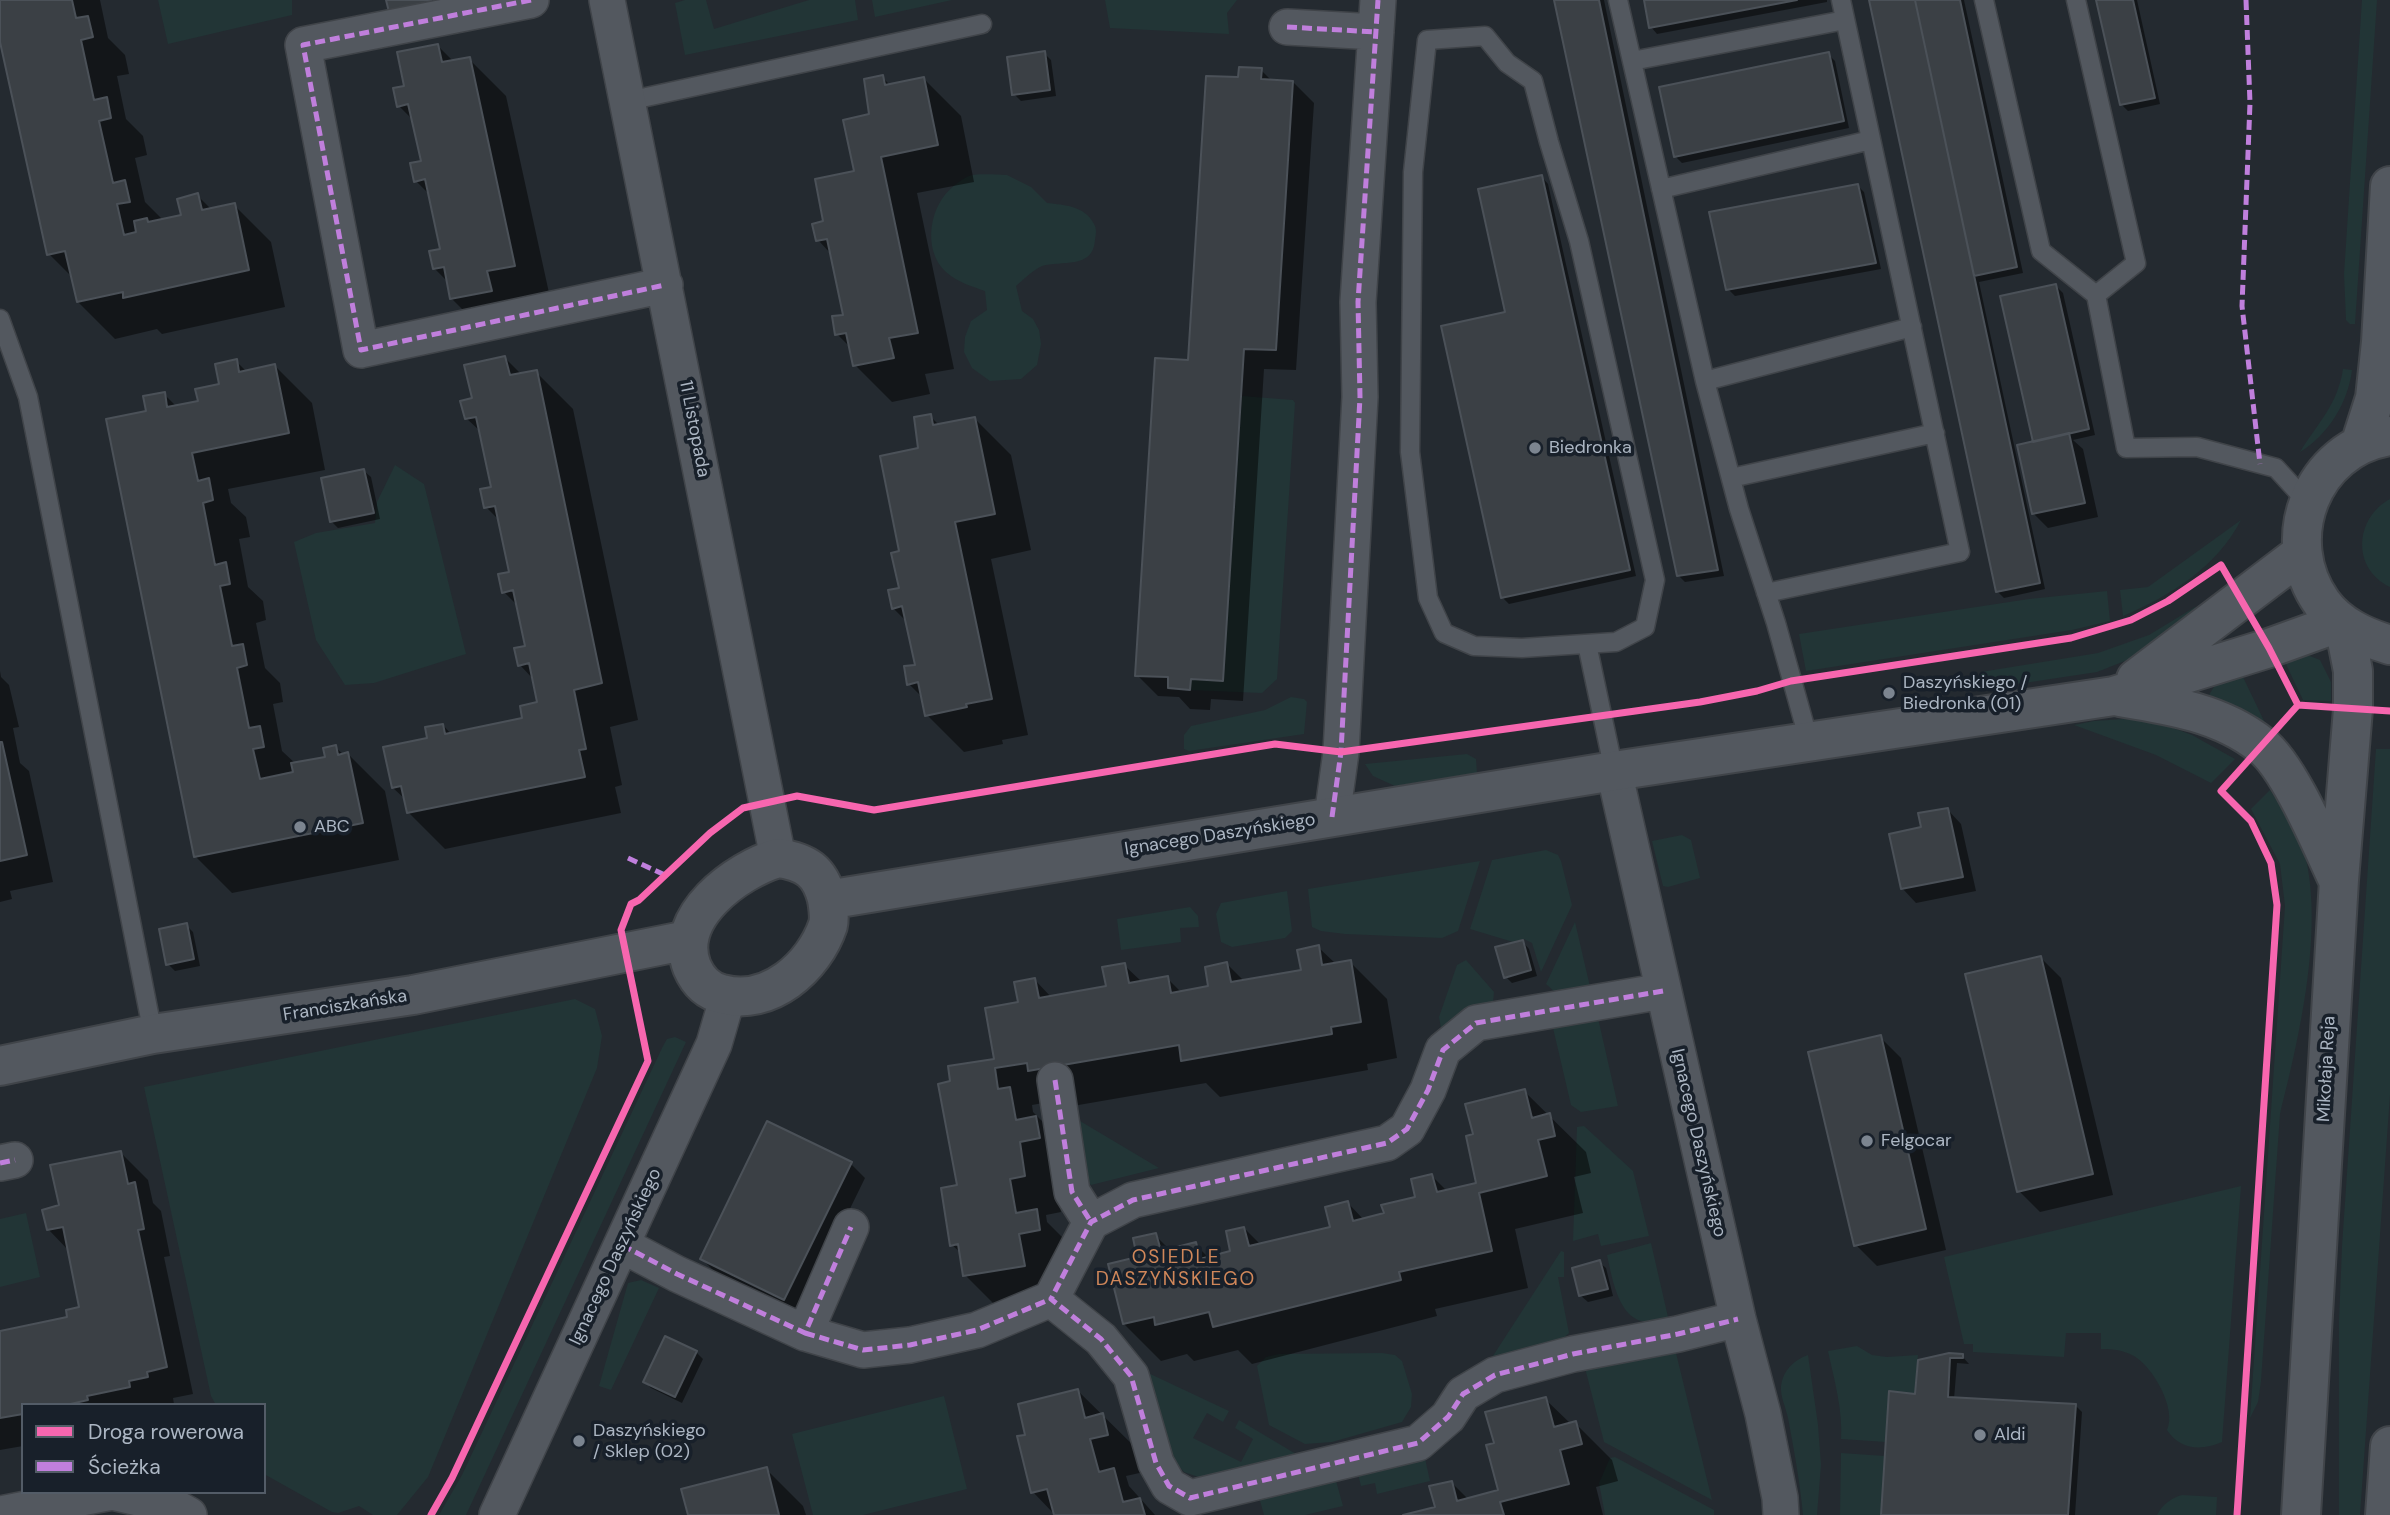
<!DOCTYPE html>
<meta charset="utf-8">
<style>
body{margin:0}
#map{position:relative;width:2390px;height:1515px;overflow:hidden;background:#242a30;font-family:"DM Sans",sans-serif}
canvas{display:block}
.legend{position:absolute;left:21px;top:1403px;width:245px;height:91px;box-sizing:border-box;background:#18202a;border:2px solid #535c67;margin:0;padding:9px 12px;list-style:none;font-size:21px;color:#acb6c3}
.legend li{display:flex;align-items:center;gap:14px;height:35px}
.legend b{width:35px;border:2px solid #535c67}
</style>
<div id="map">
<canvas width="2390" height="1515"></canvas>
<ul class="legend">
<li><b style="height:9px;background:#f766af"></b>Droga rowerowa</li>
<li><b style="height:9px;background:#c07fdc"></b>Ścieżka</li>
</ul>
</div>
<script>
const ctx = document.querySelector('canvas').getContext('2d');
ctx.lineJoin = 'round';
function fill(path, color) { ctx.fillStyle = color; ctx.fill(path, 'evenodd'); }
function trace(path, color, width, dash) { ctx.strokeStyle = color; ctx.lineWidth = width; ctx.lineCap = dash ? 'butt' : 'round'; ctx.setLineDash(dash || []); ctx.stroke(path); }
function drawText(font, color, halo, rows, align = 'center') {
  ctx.font = font + ' "DM Sans",sans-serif'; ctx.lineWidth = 7; ctx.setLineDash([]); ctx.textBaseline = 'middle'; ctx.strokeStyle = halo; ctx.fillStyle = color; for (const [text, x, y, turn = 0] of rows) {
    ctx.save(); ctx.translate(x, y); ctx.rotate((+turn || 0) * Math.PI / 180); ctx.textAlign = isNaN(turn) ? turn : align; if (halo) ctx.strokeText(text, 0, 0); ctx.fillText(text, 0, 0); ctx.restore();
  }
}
fill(new Path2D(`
 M158,0h134v15l-124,29z
 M685,0h21l8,29 95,-29h46l3,20 -173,35 -10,-52z
 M872,0h80l-77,17z
 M1105,0h132l-10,13 2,21 -119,-6z
 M2362,0h15l-22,324h-5l-4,-4 -2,-46z
 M1007,175l24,12 16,16c18,2 38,3 47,21 3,5 2,10 1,16 -2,30 -34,20 -53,26 -9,4 -19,14 -26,20l6,25 11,8 6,11 2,14 -4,21 -16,14 -31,2 -18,-13 -8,-16 1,-15 6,-16 16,-11 -2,-19c-14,-5 -28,-9 -39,-19 -25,-23 -16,-69 9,-87 4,-3 9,-7 14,-9 11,-3 26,-1 38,-1z
 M2343,369l9,1c-4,33 -24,65 -52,82 19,-31 37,-46 43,-83z
 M1242,396l51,4 2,3 -18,276 -15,14 -72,-3 1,-11 32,1z
 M395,465l29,19 42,170 -92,29 -29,2 -29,-45 -22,-98 22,-9 59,-10 2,-21z
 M2390,499v88c-39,-19 -35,-69 0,-88z
 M2241,520c-24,47 -71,76 -118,96l-3,-26 28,-3z
 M2107,591l3,30 -38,9 -266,41 -7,-37 230,-35z
 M2195,607l3,3 -63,47 -38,15 -119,18 -1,-11 4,-7 117,-19 51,-18z
 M2297,651l23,9 11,22v19l-28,-1 -21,-44z
 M2242,675l25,52 -48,-22 -10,-10 6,-10z
 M1291,697l13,2 3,3 -3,32 -115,17 -5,-2v-14l7,-9 74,-16z
 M2123,719l34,3 35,13 43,24 -24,24 -55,-28 -82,-30 20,-4z
 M2376,749h14v346l-30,420h-21v-194l3,-75z
 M1467,754l9,5 1,14 -82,13 -22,-10 -8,-12z
 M2270,790c13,20 29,41 35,65 19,76 -6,184 -25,259l-19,267 -3,21 -8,16 35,-512 -5,-42 -29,-55z
 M1682,835l9,5 9,38 -32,9 -5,-1 -11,-45z
 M1546,850l12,5 3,6 11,44 -31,67 -9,-29 -8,-4 -11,3 -43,-13 22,-69z
 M1480,861l-22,70 -16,7 -97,-4 -24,-3 -9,-4 -4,-38z
 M1287,891l5,40 -7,7 -53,9 -11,-5 -5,-28 5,-11z
 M1190,907l8,9 1,11 -19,1 1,14 -60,8 -4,-31z
 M1575,922l16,69 -35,2 -10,-9z
 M1466,960l28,32 -1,11 -52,25 -2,-11 18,-52z
 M575,999l20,10 7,27 -5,32 -169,409 -31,38h-24l-14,-9 -21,7 -6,-1 -68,-38v-69h-48l-5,-9 -67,-309z
 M1598,1018l20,88 -37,6 -10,-7 -18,-77z
 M675,1037l11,5 -220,473h-27l23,-40 200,-427 5,-9z
 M1075,1118l84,50 -68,17 -7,-7z
 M1584,1126l49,45 16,65 -48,10 -3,-12 -25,7 4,-114z
 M2241,1186l-19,256c-20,9 -42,8 -55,-12 10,-21 -14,-63 -33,-74 -11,-6 -20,-7 -33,-7v-16h-35l-2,24 -91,-5v-8h-9l-20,-87z
 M26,1213l14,64 -40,10v-68z
 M1651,1243l17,74c-46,21 -54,-30 -61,-62z
 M1561,1251l3,1v25h-6l11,56 -15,14 -65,15z
 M641,1280l18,8 -48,102 -12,-4 29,-103z
 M1857,1346l15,9 15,2 31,-2 -3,39 -26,-2 -3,50 -45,-3c2,-29 -7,-60 -13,-88z
 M1675,1349l37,151 -108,-58 -19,-74z
 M1382,1353l13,2 7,6 10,33 -1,13 -9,15 -70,20 -27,2 -36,-19 -12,-59 9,-9 13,-3z
 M1808,1355l10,70 3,40 -4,50h-14c-3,-33 -9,-65 -15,-97 -2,-10 -8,-22 -7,-32 2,-16 13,-26 27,-31z
 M1146,1372l83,39 -6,11 -16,-9 -14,25 48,24 12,-23 -18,-11 4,-8 62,37 -97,22 -20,-7 -10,-11z
 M944,1396l23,93 -104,26h-50l-21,-81z
 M1841,1453l44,3 -4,59h-41z
 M1424,1454l6,27 -53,13 -2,-11 -14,3 -4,-16z
 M1615,1457l99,53v5h-109l-6,-32 11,-25z
 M1335,1477l8,29 -38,9h-41l-5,-18z
 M2182,1495l35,2 -1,18h-59c5,-10 14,-17 25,-20z`), '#223536');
fill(new Path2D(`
 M0,0h100l8,38 17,17 4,19 -12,2 9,43 17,17 4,19 -12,3 10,44 17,17 21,-3 14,-21 15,15 22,-5 37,37 14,65 -123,27 -5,-5 -42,10 -37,-37 -5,-24 -24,-24 -49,-220z
 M1556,0h48l120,576 -39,6 -7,-7z
 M1645,0h182v2l-170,32 -6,-7z
 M1871,0h93l59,273 -44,9 66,307 -41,9 -7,-7z
 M2098,0h39l23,104 -32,7 -7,-7z
 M438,46l16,16 15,-3 37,37 45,206 -62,34 -37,-37 -3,-16 -15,-15 8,-18 -12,-55 -14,-14 7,-19 -10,-42 -14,-14 7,-19z
 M1044,53l7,7 5,36 -35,5 -7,-7z
 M1828,54l7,7 14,67 -167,35 -7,-7z
 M1261,70l11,11 21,1 21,21 -18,267 -32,-1 -21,332 -32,-2 -1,11 -20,-1 -11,-12 -21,-1 -21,-21 102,-596z
 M882,77l9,9 33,-7 37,37 13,66 -57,11 37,176 -29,5 5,20 -38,8 -37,-37 -4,-17 -14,-14 8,-18 -13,-61 -14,-15 7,-18 31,-50z
 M1542,177l6,7 88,392 -127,28 -6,-6 4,-285z
 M1858,186l6,6 17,77 -146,27 -7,-7z
 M2056,286l7,7 32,142 -22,5 10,9 15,68 -50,11 -14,-14 1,-71z
 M505,358l17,17 14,-3 37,37 65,311 -28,7 12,58 -7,2 6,26 -176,36 -37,-37 -2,-12 -13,-12 50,-63 8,9 73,-15 16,-15 -6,-24 -14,-15 7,-18 -9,-41 -14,-14 7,-19 -11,-52 -14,-14 7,-18 -12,-57 -15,-14 8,-19z
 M236,361l11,11 28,-6 37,37 13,67 -97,19 3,14 15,14 4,20 -11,2 9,48 15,14 3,19 -10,3 9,45 15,15 3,19 -10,2 9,47 14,13 32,-5 7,-12 9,8 4,-1 37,37 14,69 -167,33 -37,-37 -47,-444 16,-18 13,13 23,-5 21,-17z
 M930,416l9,9 35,-7 37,37 20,95 -40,9 37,176 -26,5 1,4 -39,8 -37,-37 -4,-17 -14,-14 8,-18 -10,-44 -14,-14 8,-19v-37l19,-102z
 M364,471l7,6 9,42 -42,9 -7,-7z
 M0,671l1,6 8,8 10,42 -6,1 7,35 9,8 24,111 -43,9 2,8 -12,3z
 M1947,809l14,15 15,67 -60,12 -14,-15 21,-60z
 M186,925l7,7 7,34 -25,5 -7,-7z
 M1523,942l6,7 8,27 -25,7 -6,-6z
 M1318,947l18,17 14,-2 37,37 10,59 -30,6 1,6 -148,27 -14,-14 -139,24 -7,-7 -28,5 1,7 14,14 14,86 -15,3 1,7 26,26 -12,54 -59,10 -37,-37 -3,-21 -10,-9 7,-58 -7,-104 44,-23 24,-57 15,-23 17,18 56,-10 16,-23 18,17 25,-4 15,15 28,-5 17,-24 17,17 59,-10z
 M2040,957l21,21 52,217 -73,17 -21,-21z
 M1880,1037l21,21 45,192 -69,16 -21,-21z
 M1524,1091l62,61 5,21 -17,4 9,36 -68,16 13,59 -93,21 2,7 -185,48 -14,-14 -44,11 -7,-7 -26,7 -37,-37 15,-66 16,-23 15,15 25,-6 14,14 23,-6 12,-24 17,17 71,-17 16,-25 16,17 22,-5 31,-17 15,-22 15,15 31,-7 -3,-48z
 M768,1124l83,40 14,14 -66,135 -83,-40 -14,-14z
 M121,1153l27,27 5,23 8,8 9,45 -6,1 29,137 -20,4 1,6 -5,1h-146v41l-23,4v-117l69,-15 12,-10 -12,-57 -21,-22 13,-23z
 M1599,1262l7,6 7,28 -25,6 -7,-6 -7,-27z
 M696,1352l7,7 -21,44 -31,-15 -6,-6z
 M1962,1356l7,8 -12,-1 -3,36 122,7 6,6 -7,103h-193l35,-119 3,-35z
 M1077,1390l63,62 4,20 -18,4 3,10 26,29h-100l-22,-23 -6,-56z
 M1545,1399l26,25 4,-1 37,37 6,21 -22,6 7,28h-193l27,-7 15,-25 17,17 31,-9 -4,-47z
 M766,1469l37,37 3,9h-116z`), '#0007');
const building = new Path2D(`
 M0,0h72l4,18 12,-2 5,21 -12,3 13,60 13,-3 4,21 -12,3 14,62 12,-3 5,22 -13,2 7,31 12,-3 -2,-11 13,-3 1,4 33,-7 -4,-16 21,-6 4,17 33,-7 14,67 -126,28v-6l-46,10 -12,-51 -18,4 -47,-213z
 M386,0h45v4l-42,8z
 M1554,0h45l119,570 -41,6z
 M1644,0h153l-148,28z
 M1869,0h46l125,583 -44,9z
 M1915,0h45l57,267 -43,9z
 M2096,0h37l22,98 -35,7z
 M438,44l4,18 28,-5 45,209 -28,5 5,20 -42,8 -6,-32 -11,2 -4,-18 11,-2 -15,-70 -11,3 -4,-19 11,-2 -13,-57 -11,3 -4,-19 11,-2 -7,-34z
 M1045,51l5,39 -38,5 -5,-38z
 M1829,52l15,69 -170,36 -15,-70z
 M1239,67l23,1 -1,11 32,2 -17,269 -32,-1 -21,332 -32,-2 -1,11 -22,-2v-11l-33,-1 20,-318 33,2 18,-284 32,1z
 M883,75l2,10 39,-8 14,68 -57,12 37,176 -29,5 5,20 -41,8 -7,-33 -11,2 -3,-19 11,-1 -16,-76 -11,2 -4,-17 11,-3 -8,-42 39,-8 -11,-51 26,-6 -5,-35z
 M1542,175l88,395 -129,28 -60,-272 64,-14 -27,-123z
 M1858,184l18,79 -150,27 -17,-78z
 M2056,284l33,145 -56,13 -33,-146z
 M505,356l5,19 27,-5 65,313 -28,7 12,59 -7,1 6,27 -178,36 -6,-27 -9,2 -9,-41 44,-9 -2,-11 18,-3 2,10 77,-16 -2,-12 17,-4 -8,-39 -11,3 -4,-18 11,-2 -12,-56 -11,3 -4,-19 11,-2 -14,-66 -11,2 -4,-19 11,-2 -15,-70 -11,2 -5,-18 12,-3 -8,-33z
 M237,359l2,13 36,-8 14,69 -97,20 6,28 11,-3 4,22 -10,3 12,62 11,-3 4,22 -10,2 12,60 11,-2 4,21 -10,3 12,60 11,-2 4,21 -11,2 7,30 33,-7 -2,-9 34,-6 -2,-9 13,-3 2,10 10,-3 15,71 -169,34 -88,-438 40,-8 -3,-15 22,-4 2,15 31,-6 -3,-12 24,-5 -4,-20z
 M931,414l2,11 42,-8 20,97 -40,8 37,177 -26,5 1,3 -42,9 -7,-34 -11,3 -3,-19 11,-1 -13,-59 -10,3 -4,-19 11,-2 -8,-35 8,-2 -19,-95 38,-8 -4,-31z
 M2069,433l16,70 -53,11 -15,-69z
 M364,469l10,44 -44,9 -9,-44z
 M0,742h2l25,113 -27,6z
 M1948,808l15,69 -62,12 -12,-55 32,-7 -3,-14z
 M187,923l7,36 -28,6 -7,-36z
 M1523,940l8,30 -27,8 -9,-31z
 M1319,945l3,20 29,-5 10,62 -30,5 1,7 -151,27 -2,-16 -151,26 -1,-8 -32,5 3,21 12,-2 6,33 20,-4 4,22 -20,4 5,34 -15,3 6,34 21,-4 3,21 -21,4 6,32 -62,10 -5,-32 -8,2 -9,-58 16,-3 -19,-101 12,-3 -2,-15 46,-7 -9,-51 33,-6 -4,-20 21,-4 4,20 67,-12 -4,-19 23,-4 4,20 39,-7 3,17 37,-7 -3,-19 22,-5 4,20 70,-12 -4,-20z
 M2041,956l52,218 -76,18 -52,-218z
 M1881,1035l45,194 -72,17 -46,-194z
 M1525,1089l7,29 18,-5 5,23 -17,4 9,36 -68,17 13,58 -93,21 2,8 -188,47 -4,-15 -54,13 -1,-8 -31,7 -15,-60 29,-7 -4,-19 23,-5 5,18 35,-9 4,17 30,-8 -4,-20 18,-4 5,19 81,-19 -5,-20 23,-6 5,20 31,-8 -3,-8 34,-8 -4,-18 21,-5 5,18 39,-9 -10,-47 7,-2 -8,-30z
 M767,1121l85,41 -68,138 -84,-41z
 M121,1151l7,33 7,-2 9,47 -6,1 29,137 -20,5 1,5 -19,4 1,6 -43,9 1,4 -22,5h-43v9l-23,4v-87l67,-14 -1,-7 13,-3 -16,-80 -16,3 -5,-20 17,-5 -9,-40z
 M1600,1260l8,29 -29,7 -7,-28z
 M665,1336l32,15 -22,46 -32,-15z
 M1949,1353l14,1v4h-13l-2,39 128,7 -8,111h-187l8,-124 26,3 3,-34z
 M1078,1389l7,29 18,-5 5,22 -18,4 9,33 15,-4 9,34 17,-4 5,17h-91l-7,-26 -16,4 -14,-57 8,-1 -7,-31z
 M1546,1397l8,30 22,-6 6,23 -22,6 9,34 -69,18 4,13h-101l32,-8 -6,-21 23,-5 5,20 41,-11 -12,-45 8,-2 -9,-31z
 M767,1467l12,48h-91l-7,-26z`);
fill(building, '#3b4045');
trace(building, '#4b5158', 2);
const service = new Path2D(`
 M1618,0l87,381 34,128 37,114 33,118
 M1984,0l57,251 55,44 30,153 71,-1 79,21 32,35
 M2076,0l60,263 -40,32
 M1485,36l22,27 26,18 16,61 30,99 76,339 -10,47 -29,15 -94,6 -48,-2 -30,-13 -16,-35 -18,-146 3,-280 14,-132z
 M1632,61l213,-41
 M628,101l354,-77
 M1661,189l210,-49
 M0,319l28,78 125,637
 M1705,381l207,-54
 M1731,478l204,-45
 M1766,593l194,-41 -119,-552
 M1587,644l27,127`);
const minor = new Path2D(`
 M531,0l-228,45 58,305 304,-65
 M607,0l171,858
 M1287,27l89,5
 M1614,771l124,548 25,95 17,84 1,17
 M1332,817l9,-65 19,-355 -2,-95 20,-302
 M1663,991l-187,32 -33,27 -15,40 -21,39 -20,14 -254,57 -42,22 -40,77 50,40 30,37 25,87 13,23 21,12 228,-55 30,-26 15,-23 32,-19 78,-21 105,-20 60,-15
 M1055,1080l17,112 19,30
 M0,1163l15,-3
 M622,1245l55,29 128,59 46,-106
 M805,1333l58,17 47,-5 67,-15 74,-31
 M0,1514l112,-22 61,14 16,9
 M497,1515l217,-471 14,-48`);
const tertiary = new Path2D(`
 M2390,436c-79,12 -113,104 -68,167 17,23 42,34 68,42
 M2360,445l15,-47 6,-56 9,-156
 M2136,679l166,-126
 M2120,697c49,8 101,16 141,48 28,21 61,101 77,135
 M778,858c28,4 42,13 49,41 1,7 3,18 1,26 -14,42 -59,82 -106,69 -14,-3 -24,-13 -30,-27 -20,-50 45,-97 86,-109z
 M827,900l787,-129 500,-75 155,-48 72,-26
 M0,1066l153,-32 260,-39 275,-55
 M2301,1515l38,-635 14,-171v-38l-9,-46
 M2385,1515l5,-69`);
trace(service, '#404449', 21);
trace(minor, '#404449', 38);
trace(tertiary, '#404449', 42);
trace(service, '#53585f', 18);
trace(minor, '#53585f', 35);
trace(tertiary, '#53585f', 38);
trace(new Path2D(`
 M531,0l-228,45 58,305 304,-65
 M2246,0l4,103 -8,203 18,158
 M1287,27l89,5
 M1332,817l9,-65 19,-355 -2,-95 20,-302
 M628,858l37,17
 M1663,991l-187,32 -33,27 -15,40 -21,39 -20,14 -254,57 -42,22 -40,77 50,40 30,37 25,87 13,23 21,12 228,-55 30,-26 15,-23 32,-19 78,-21 105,-20 60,-15
 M1055,1080l17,112 19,30
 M0,1163l15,-3
 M622,1245l55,29 128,59 46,-106
 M805,1333l58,17 47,-5 67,-15 74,-31`), '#c07fdc', 5, [10, 5]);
trace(new Path2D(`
 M431,1515l21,-37 196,-417 -27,-131 10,-26 8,-4 71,-67 33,-25 54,-12 77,14 401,-66 66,8 359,-50 57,-11 34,-10 280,-43 60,-18 37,-19 53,-36 48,83 29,57
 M2237,1515l40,-610 -6,-42 -20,-42 -30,-30 77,-86 92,6`), '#f766af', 7);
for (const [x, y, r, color] of [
 [1535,448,7,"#7c8590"],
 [1889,693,7,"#7c8590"],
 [300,827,7,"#7c8590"],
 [1867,1141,7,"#7c8590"],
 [1980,1435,7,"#7c8590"],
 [579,1441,7,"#7c8590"]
]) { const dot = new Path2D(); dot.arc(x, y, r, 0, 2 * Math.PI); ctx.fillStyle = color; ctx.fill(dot); trace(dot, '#18202a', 2.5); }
drawText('18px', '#acb6c3', '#18202a', [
 ["11 Listopada",694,429,79],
 ["Ignacego Daszyńskiego",1220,835,-9],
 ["Franciszkańska",345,1006,-9],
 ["Mikołaja Reja",2327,1069,-87],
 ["Ignacego Daszyńskiego",1698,1143,77],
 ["Ignacego Daszyńskiego",616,1257,-65]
]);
drawText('18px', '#acb6c3', '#18202a', [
 ["Biedronka",1549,448],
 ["Daszyńskiego /",1903,683],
 ["Biedronka (01)",1903,704],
 ["ABC",314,827],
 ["Felgocar",1881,1141],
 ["Daszyńskiego",593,1431],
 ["/ Sklep (02)",593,1452],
 ["Aldi",1994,1435]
], 'left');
ctx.letterSpacing = '2px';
drawText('19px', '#d0875a', '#18202a', [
 ["OSIEDLE",1176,1258],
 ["DASZYŃSKIEGO",1176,1280]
]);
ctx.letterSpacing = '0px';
</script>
